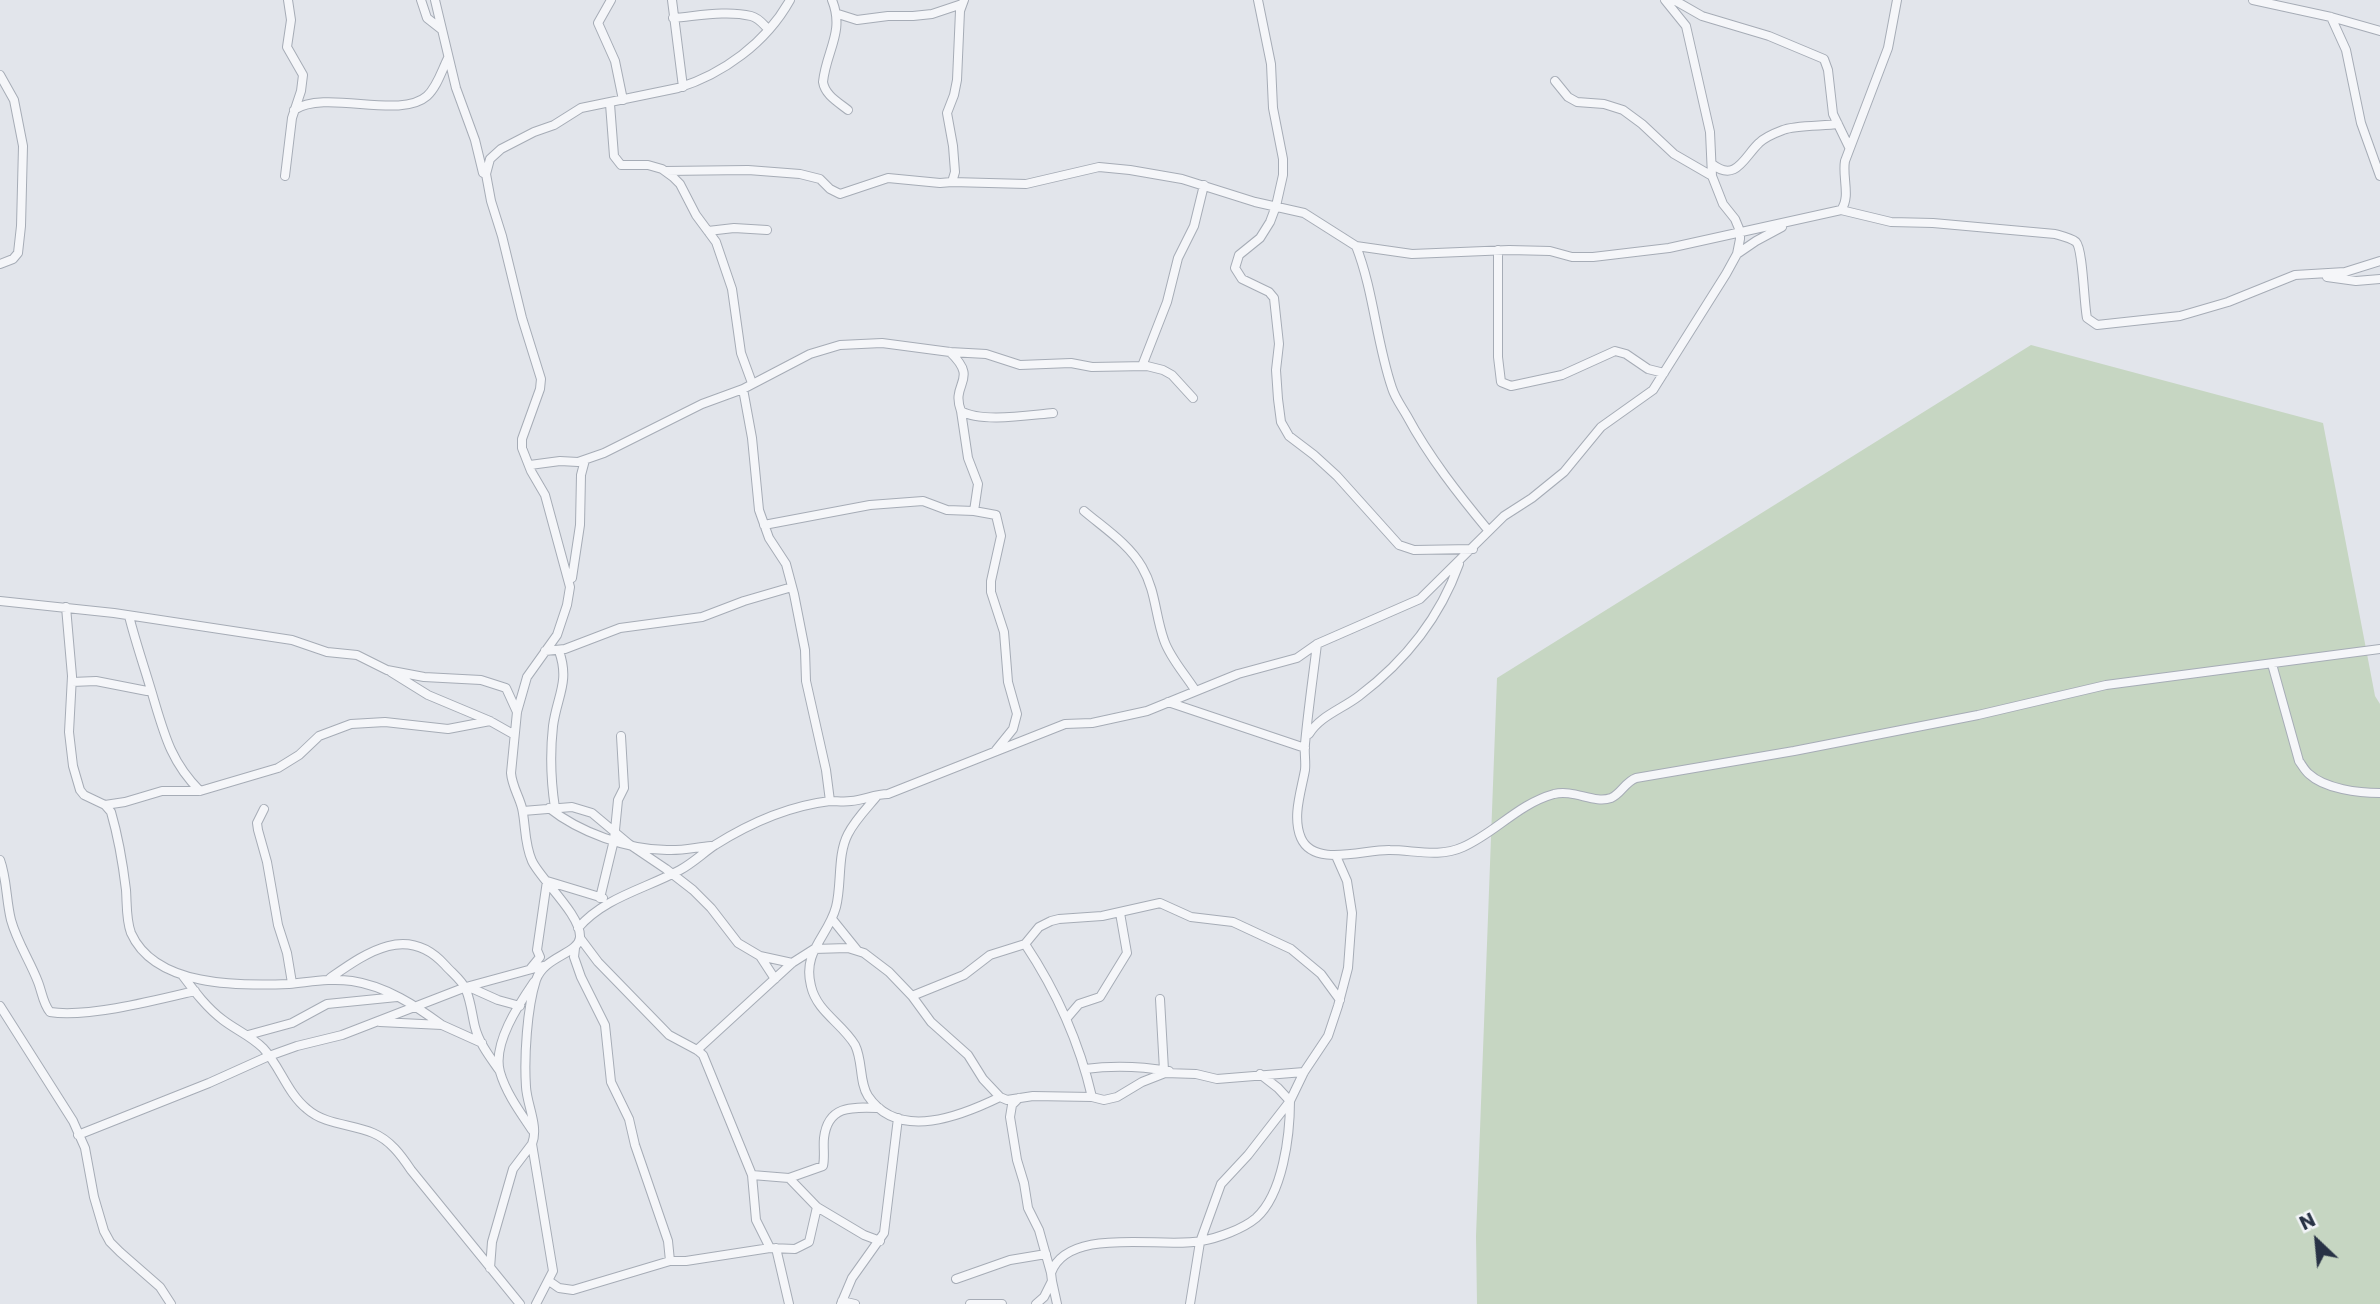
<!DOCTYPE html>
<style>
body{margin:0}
#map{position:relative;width:2380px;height:1304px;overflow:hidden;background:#e2e5eb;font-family:Poppins,sans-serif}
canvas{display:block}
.north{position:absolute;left:2282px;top:1206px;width:70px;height:70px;-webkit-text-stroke:5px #f2f4f8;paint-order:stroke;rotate:334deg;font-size:19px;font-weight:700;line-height:28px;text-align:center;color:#283245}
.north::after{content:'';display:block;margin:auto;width:24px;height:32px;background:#283245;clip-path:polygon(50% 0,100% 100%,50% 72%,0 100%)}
</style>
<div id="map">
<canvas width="2380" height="1304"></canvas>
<div class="north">N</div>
</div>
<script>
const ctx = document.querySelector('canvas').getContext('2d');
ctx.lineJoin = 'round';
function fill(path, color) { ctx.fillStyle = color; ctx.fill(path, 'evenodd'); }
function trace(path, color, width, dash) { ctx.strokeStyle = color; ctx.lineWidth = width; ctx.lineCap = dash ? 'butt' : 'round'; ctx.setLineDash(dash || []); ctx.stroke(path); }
fill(new Path2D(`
 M2031,345l292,78 52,273 5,8v600h-903l-1,-68 21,-558z`), '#c6d6c2');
const minor = new Path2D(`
 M421,0l6,18 14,11
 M435,0l21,88 19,52 8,33 3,1 5,27 11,35 20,82 19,61 -1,10 -18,50v9l9,23 14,24 25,92 -3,18 -10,30 -30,42 -10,35 -6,61c1,13 8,23 11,35 4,18 2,35 10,53 9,19 49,54 48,76 -1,17 -36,19 -44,43 -9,28 -12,77 -10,107 1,18 13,40 6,57l21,127 -17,33
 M611,0l-13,23 17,38 8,39
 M672,0l11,87
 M832,0c13,32 -6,51 -9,82 2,13 15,20 25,28
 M1258,0l13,64 2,44 10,51v16l-7,31 -6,16 -10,16 -21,17 -4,13 7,11 27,13 5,6 5,46 -3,26 2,29 3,23 8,14 25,19 23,21 62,69 15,5 59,-1
 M1674,0l28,16 67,20 55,23 4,11 5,44 16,33
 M2253,0l78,17 49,14
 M838,14l19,6 31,-4h25l19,-2 30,-10
 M2331,17l15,33 15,73 19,53
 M673,18c25,-2 54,-8 78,-2 8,2 12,8 17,13
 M0,75l14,25 9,46 -2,80 -3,27 -5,6 -13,5
 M1555,81l13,16 9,5 27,2 19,6 19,14 32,30 38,22
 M610,104l4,52 7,9h27l14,4 11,8 7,7 16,31 20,27 16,47 9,64 11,30
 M294,110c32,-21 106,10 133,-14 10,-9 15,-26 21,-38
 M1712,164c24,19 32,-7 47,-21 6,-6 16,-10 24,-13 11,-5 41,-4 55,-6
 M665,171l83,-1 52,4 20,5 10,10 10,5 48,-16 52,5 12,-1 3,-10 -2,-26 -6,-33 7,-18 3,-15 3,-69 4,-11
 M486,174l4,-15 11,-10 33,-17 20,-7 27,-17 97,-20c45,-14 88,-45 112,-88
 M285,176l7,-58 9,-27 2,-16 -16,-28 4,-27 -3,-20
 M952,182l74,2 73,-17 31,3 52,9 73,23 49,11 52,33 56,8 97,-4 41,1 22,6h21l76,-9 172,-38c10,-13 1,-33 4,-49l43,-113 9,-48
 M1841,210l50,12 42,1 122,11c7,2 16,4 21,8 7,7 8,63 11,76l10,7 83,-9 48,-14 67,-27 50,-3 35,-11
 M708,231l26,-3 33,2
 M1356,246c18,46 20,95 36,142 3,10 10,19 15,28 22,41 52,79 81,114
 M1498,250v107l3,25 10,4 51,-11 53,-24 11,3 22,15 16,4
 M1737,254l19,-13 26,-14
 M2327,277l29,4 24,-2
 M950,352c30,29 0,30 11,59 20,12 68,4 92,2
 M1142,366l25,-64 11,-44 16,-32 10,-41
 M743,389l9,49 7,72 10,28 17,26 8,30 11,56 1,31 20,89 4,31
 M961,411l7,47 10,26 -4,27
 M530,465l30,-4 18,1 26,-9 98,-49 41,-15 67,-35 30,-9 42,-2 68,9 36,2 34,11 51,-2 21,4 55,-1 16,4 9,5 21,23
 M1084,511c20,17 45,33 58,56 14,24 13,48 22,73 6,18 21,34 31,50
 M764,525l106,-20 53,-4 24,9 27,1 22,4 5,21 -10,45v11l13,40 4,50 9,32 -4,15 -17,21
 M572,578l8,-53 1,-50 4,-15
 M0,601l114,12 178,27 35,12 30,3 30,15 37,7 57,3 25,8 11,24
 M66,607l6,69 -3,56 4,34 7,24 4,5 21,10 6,7c7,24 12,53 15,78 1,14 0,30 5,43 24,54 108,53 158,51 22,-2 41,-6 63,-3 34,5 64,25 90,44
 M129,616c7,28 17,56 25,84 11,37 18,63 46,91
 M1317,644c-4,33 -9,67 -12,100 -1,9 1,18 0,26 -4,22 -13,47 -4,68 13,30 64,11 89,12 24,0 49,8 73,-3 32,-14 55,-43 91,-53 20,-5 40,10 57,4 10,-4 14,-16 25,-20l158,-27 184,-36 128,-30 274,-36
 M545,651l20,-2 55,-21 82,-11 42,-16 48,-14
 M2272,664l27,97c3,4 6,10 10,13 16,15 50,19 71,19
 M391,672l37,23 62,26 23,13
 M72,682l24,-1 51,10
 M1168,702l137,46
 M1309,734c11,-18 33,-25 50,-38 45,-34 81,-79 100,-132
 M877,796c-10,12 -22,24 -29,38 -11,21 -6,50 -12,73 -8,30 -34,44 -25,79 6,26 31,37 44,59 8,16 4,37 13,51 31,46 95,19 132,1l7,3 26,-4 59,1 12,3 13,-3 25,-15 23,-9 31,1 21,5 87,-7
 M105,805l20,-3 37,-11h38l78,-23 21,-13 20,-19 32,-12 34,-2 63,7 42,-8
 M549,808c30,24 79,42 118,42 15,1 30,-3 44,-4
 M555,808c-4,-26 -5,-55 -2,-82 4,-30 17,-44 6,-75
 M264,809l-7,14 1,7 9,32 11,63 9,28 5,30
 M523,811l49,-4 20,6 37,31 37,25 27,21 18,18 27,35 22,13 32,7
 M0,860c7,19 6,40 11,60 6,22 19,41 27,62 4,10 5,22 12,30 37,6 107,-12 145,-21
 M600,898l14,-58 4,-40 6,-12 -3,-52
 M832,919l25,31
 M578,928c27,-31 67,-39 102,-58 13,-7 23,-17 35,-25 35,-22 73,-39 115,-44 7,0 14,1 21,0 13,-1 24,-7 37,-7l177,-70 27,-1 55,-12 91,-37 59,-16 20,-14 103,-45 84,-83 28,-18 32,-26 37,-45 52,-37 73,-116 11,-20 3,-15v-8l-5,-12 -12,-15 -11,-28 -2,-44 -24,-106 -21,-26
 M580,938l18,24 71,73 28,15 6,5 49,120 4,45 14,28
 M1025,944c32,48 54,97 67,153
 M575,948l-1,9 7,20 24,48 6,57 18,37 6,26 33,96 2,20
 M760,956l15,23
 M531,968l9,-11 -3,-7 10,-69 56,17
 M183,976c12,16 24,32 40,44 13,10 28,16 40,28 17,18 24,45 44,61 18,16 45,15 66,24 17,7 28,22 38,37l109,134
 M330,978c36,-25 77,-55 115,-13 7,8 18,16 21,25 5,12 6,25 9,37 4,16 15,30 24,43
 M469,987l29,13 22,6
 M912,996l52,-21 26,-20 35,-11 14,-17 12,-6 8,-2 43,-3 58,-13 31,14 42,5 58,27 30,25 19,26
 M1160,999l4,71
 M0,1006l73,115 12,27 9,49 10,34 6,11 10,10 40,35 11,17
 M1067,1018l12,-14 21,-7 27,-44 -7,-40
 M380,1022l62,3 40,18
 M248,1035l44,-12 35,-19 70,-7
 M697,1050l95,-87 22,-14 34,-1 16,5 25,19 23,24 19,26 37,33 15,24 17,18
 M1085,1069c29,-4 55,-3 84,2
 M1019,1098l-7,7 -2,12 7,43 7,23 4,25 11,22 12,43 1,8 -8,16 -8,7
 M532,1130c-12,-18 -26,-37 -32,-58 -8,-28 19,-68 34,-90
 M78,1135l131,-52 60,-27 28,-10 45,-11 124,-48 77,-21
 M752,1175l37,3 28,29 47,28 16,6
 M789,1178l34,-12c2,-9 0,-19 1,-28 4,-33 28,-31 55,-30
 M776,1248l13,56
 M490,1268l2,-26 21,-73 19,-25
 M1051,1273c17,-48 112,-24 150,-32 17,-3 42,-12 55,-23 27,-24 34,-83 34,-117l-12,-13 -18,-14
 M956,1279l54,-19 36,-6
 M549,1281l10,7 14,2 97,-29h16l84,-13 25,1 14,-7 8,-35
 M1052,1281l5,23
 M842,1301l13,3
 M841,1304l11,-26 32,-45 14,-115
 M970,1304h32
 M1190,1304l10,-62 21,-58 27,-29 42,-54 14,-29 24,-36 10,-30 10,-38 4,-55 -5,-32 -11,-25`);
trace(minor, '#a6acb6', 10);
trace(minor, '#f5f6f9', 8);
</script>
